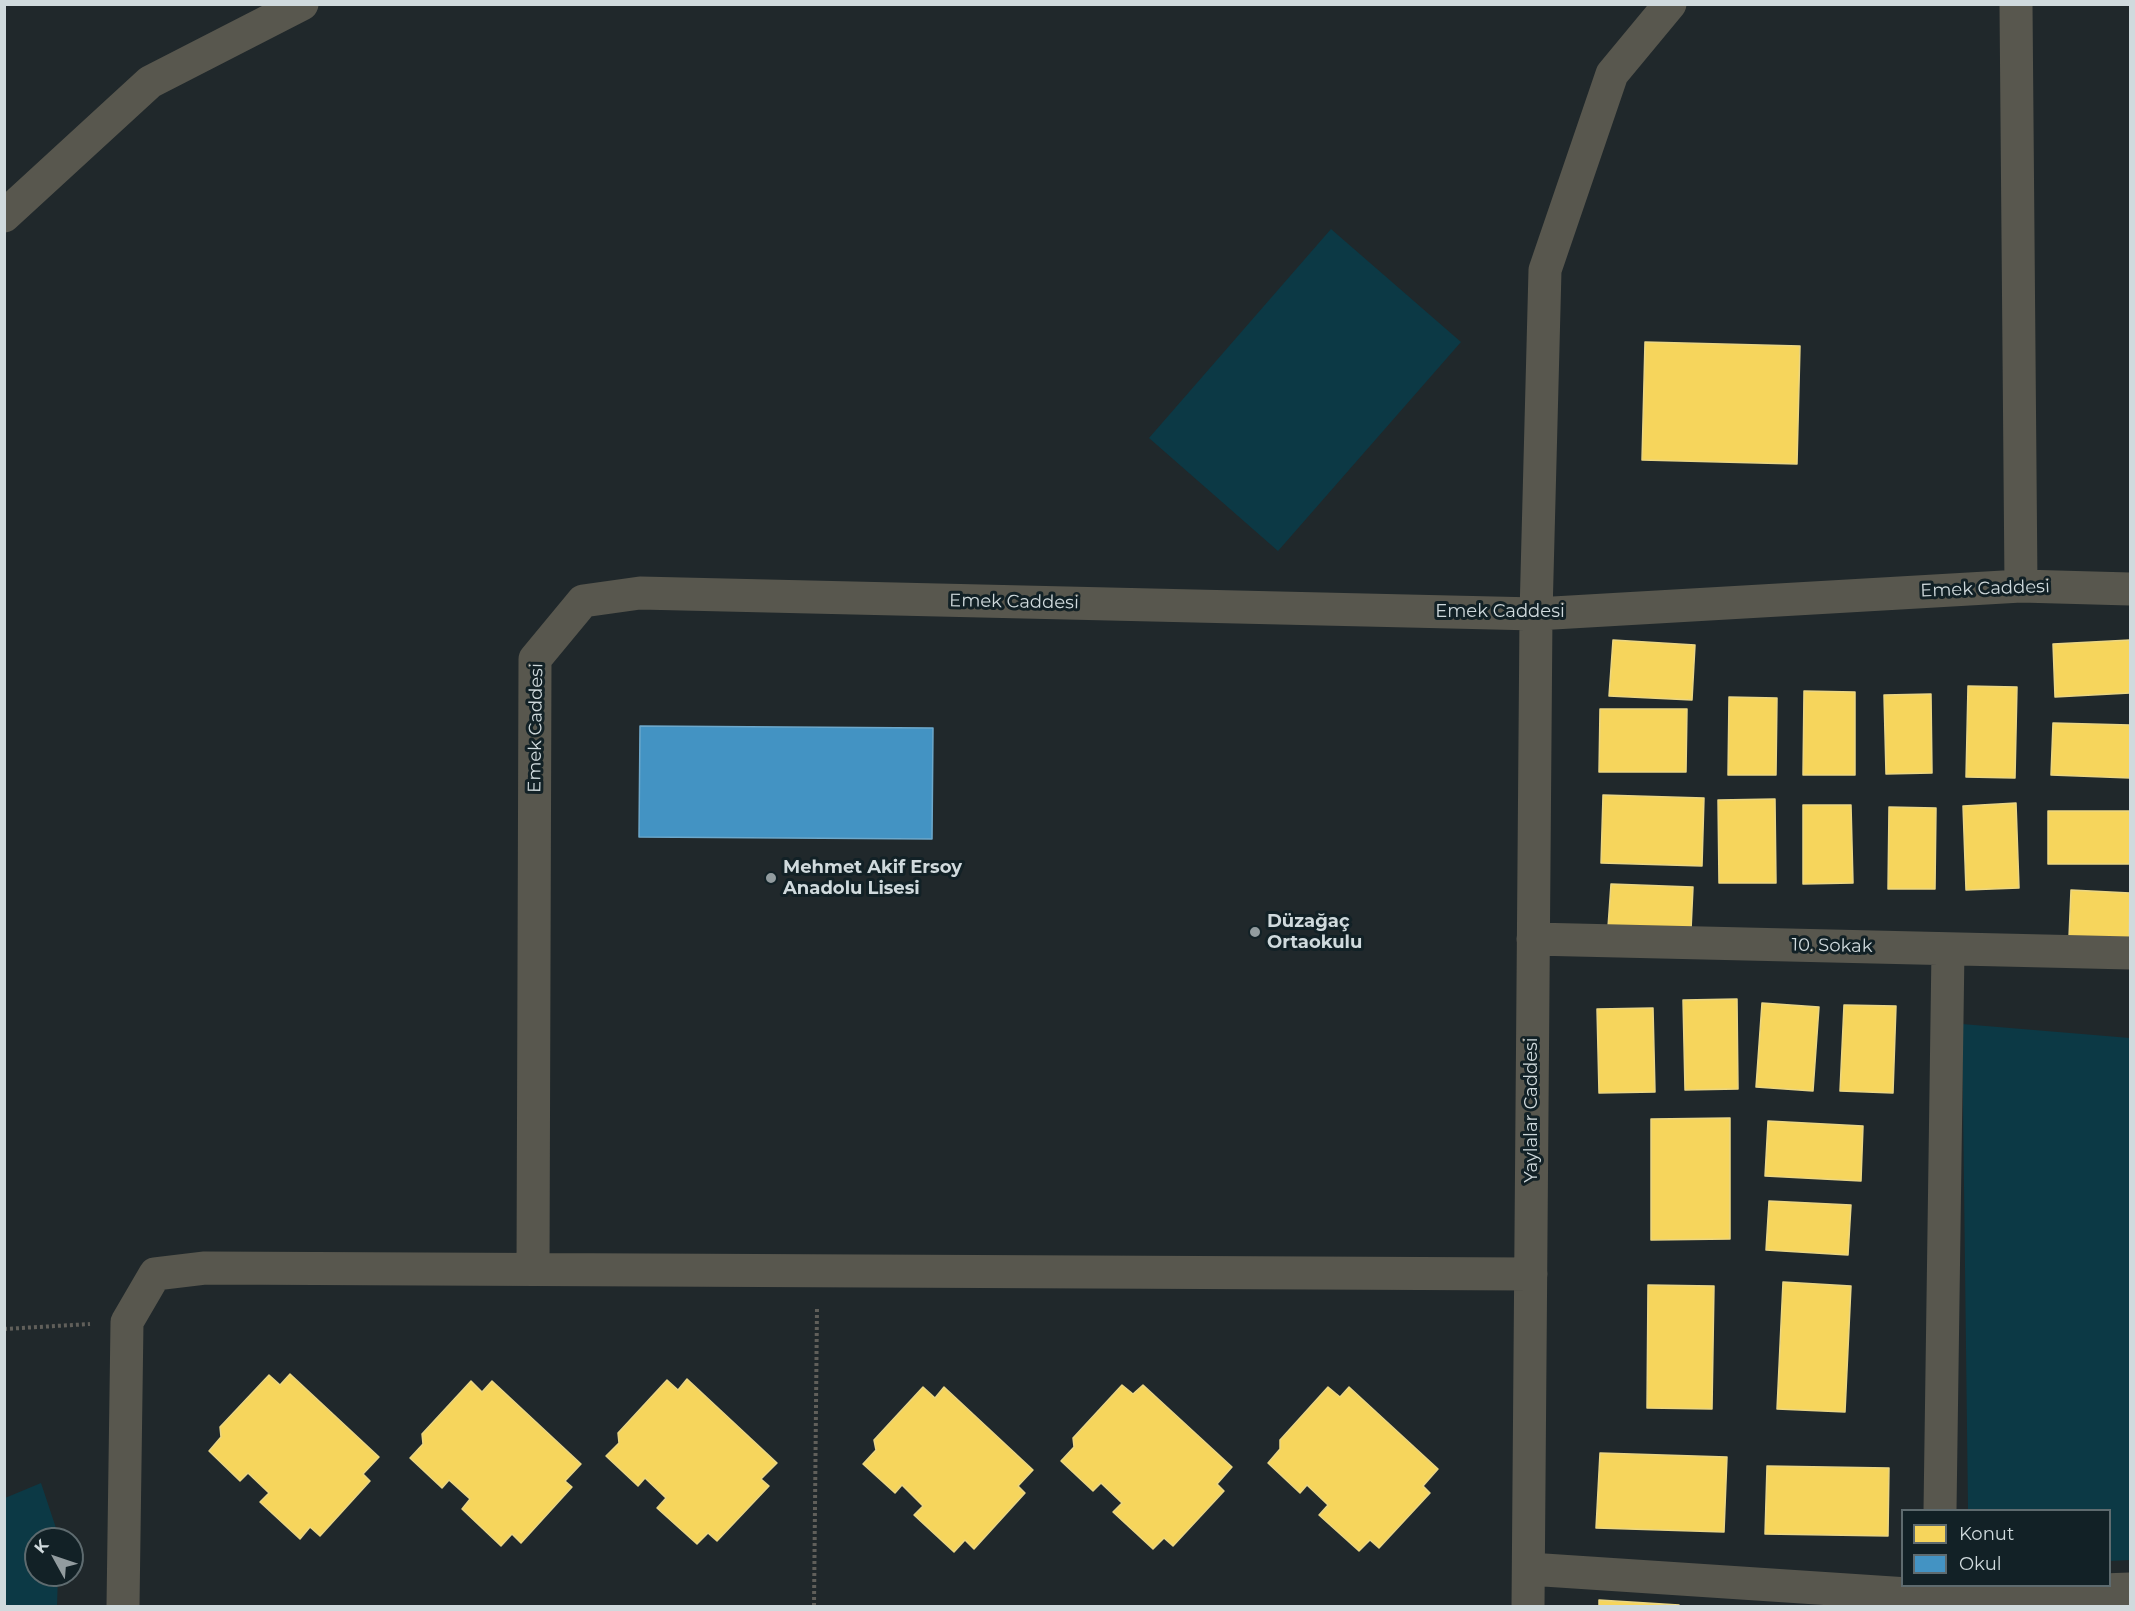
<!DOCTYPE html>
<meta charset="utf-8">
<style>
body{margin:0}
#map{position:relative;width:2135px;height:1611px;overflow:hidden;background:#20282b;font-family:Montserrat,sans-serif}
canvas{display:block}
.frame{position:absolute;inset:0;border:6px solid #d0dadd;pointer-events:none}
.legend{position:absolute;left:1901px;top:1509px;width:210px;height:78px;box-sizing:border-box;background:#122126;border:2px solid #5e6b6f;margin:0;padding:8px 10px;list-style:none;font-size:18px;color:#d0dadd}
.legend li{display:flex;align-items:center;gap:12px;height:30px}
.legend b{width:30px;border:2px solid #5e6b6f}
.north{position:absolute;left:24px;top:1527px;width:60px;height:60px;box-sizing:border-box;background:#122126;border:2px solid #5e6b6f;border-radius:50%;rotate:310deg;font-size:16px;font-weight:700;line-height:24px;text-align:center;color:#d0dadd}
.north::after{content:'';display:block;margin:auto;width:21px;height:27px;background:#929c9f;clip-path:polygon(50% 0,100% 100%,50% 72%,0 100%)}
</style>
<div id="map">
<canvas width="2135" height="1611"></canvas>
<div class="frame"></div>
<ul class="legend">
<li><b style="height:16px;background:#f6d55c"></b>Konut</li>
<li><b style="height:16px;background:#4393c3"></b>Okul</li>
</ul>
<div class="north">K</div>
</div>
<script>
const ctx = document.querySelector('canvas').getContext('2d');
ctx.lineJoin = 'round';
function fill(path, color) { ctx.fillStyle = color; ctx.fill(path, 'evenodd'); }
function trace(path, color, width, dash) { ctx.strokeStyle = color; ctx.lineWidth = width; ctx.lineCap = dash ? 'butt' : 'round'; ctx.setLineDash(dash || []); ctx.stroke(path); }
function drawText(font, color, halo, rows, align = 'center') {
  ctx.font = font + ' Montserrat,sans-serif'; ctx.lineWidth = 6; ctx.setLineDash([]); ctx.textBaseline = 'middle'; ctx.strokeStyle = halo; ctx.fillStyle = color; for (const [text, x, y, turn = 0] of rows) {
    ctx.save(); ctx.translate(x, y); ctx.rotate((+turn || 0) * Math.PI / 180); ctx.textAlign = isNaN(turn) ? turn : align; if (halo) ctx.strokeText(text, 0, 0); ctx.fillText(text, 0, 0); ctx.restore();
  }
}
fill(new Path2D(`
 M1331,229l130,113 -183,209 -129,-113z
 M1962,1024l168,14v522l-20,1v-51h-142z
 M41,1483l17,51v5h-22v36h22l-1,31h-52v-108z`), '#0c3945');
const homes = new Path2D(`
 M1645,342l155,4 -3,118 -155,-4z
 M1613,640l82,5 -3,55 -83,-4z
 M2130,640v53l-75,4 -2,-53z
 M1968,686l49,1 -2,91 -49,-1z
 M1804,691l51,1v83h-52z
 M1931,694l1,79 -46,1 -2,-79z
 M1729,697l48,1 -1,77h-48z
 M1600,709h87l-1,63h-87z
 M2053,723l77,2v53l-79,-3z
 M1603,795l101,3 -2,68 -101,-3z
 M1775,799l1,84h-57l-1,-83z
 M2016,803l3,85 -53,2 -3,-84z
 M1803,805h48l2,78 -50,1z
 M1889,807l47,1 -1,81h-47z
 M2048,811h82v53h-82z
 M1611,884l82,3 -2,43 -83,-3z
 M2071,890l59,3 -1,47 -60,-3z
 M1737,999l1,90 -53,1 -2,-90z
 M1762,1003l57,4 -6,84 -57,-4z
 M1844,1005l52,1 -3,87 -53,-2z
 M1653,1008l2,84 -56,1 -2,-84z
 M1730,1118v121l-79,1v-121z
 M1768,1121l95,5 -2,55 -96,-5z
 M1769,1201l82,4 -3,50 -82,-5z
 M1783,1282l68,4 -6,126 -68,-3z
 M1648,1285l66,1 -2,123 -65,-1z
 M290,1374l89,83 -16,17 7,7 -50,55 -10,-9 -10,12 -40,-37 9,-9 -21,-20 -8,8 -31,-30 12,-14 -1,-10 49,-52 11,10z
 M687,1379l90,84 -16,16 8,7 -52,55 -9,-8 -11,11 -40,-36 9,-10 -21,-20 -7,8 -32,-30 13,-13 -1,-10 49,-53 11,10z
 M471,1381l11,11 10,-11 89,83 -16,17 7,6 -51,56 -9,-9 -11,12 -39,-37 8,-10 -21,-19 -7,8 -32,-30 13,-14 -1,-10z
 M1122,1385l11,9 10,-9 89,82 -15,17 7,7 -51,55 -9,-8 -11,11 -40,-37 9,-9 -21,-20 -8,8 -32,-30 13,-14 -1,-9z
 M923,1387l12,11 9,-11 89,83 -15,16 7,7 -51,56 -9,-9 -11,12 -40,-37 9,-9 -21,-21 -7,8 -32,-29 13,-14 -2,-10z
 M1328,1387l12,10 9,-10 89,82 -15,17 7,7 -51,55 -9,-8 -11,11 -40,-36 9,-10 -21,-20 -7,8 -32,-30 12,-14v-9z
 M1600,1453l127,4 -3,75 -128,-4z
 M1767,1466l122,2 -1,68 -123,-2z
 M1599,1600l80,5v1h-80z`);
fill(homes, '#f6d55c');
trace(homes, '#ebd683', 1.5);
const schools = new Path2D(`
 M640,726l293,2 -1,111 -293,-2z`);
fill(schools, '#4393c3');
trace(schools, '#6da8cb', 1.5);
trace(new Path2D(`
 M4,1329l86,-5
 M814,1606l3,-299`), '#605f5a', 4, [3, 3]);
trace(new Path2D(`
 M2016,4l5,582
 M4,216l146,-134 152,-78
 M1533,939l597,14
 M533,1269l2,-610 48,-58 57,-8 896,21 485,-28 109,3
 M1940,1510l8,-561
 M1529,1569l409,27 192,-7
 M123,1606l4,-284 28,-48 50,-6 1326,6
 M1528,1606l8,-992 9,-344 67,-196 58,-70`), '#58574e', 33);
for (const [x, y, r, color] of [
 [771,878,6,"#929c9f"],
 [1255,932,6,"#929c9f"]
]) { const dot = new Path2D(); dot.arc(x, y, r, 0, 2 * Math.PI); ctx.fillStyle = color; ctx.fill(dot); trace(dot, '#122126', 2); }
drawText('18px', '#d0dadd', '#122126', [
 ["Emek Caddesi",1985,589,-2],
 ["Emek Caddesi",1014,602,1],
 ["Emek Caddesi",1500,612],
 ["Emek Caddesi",536,728,-89],
 ["10. Sokak",1832,946,1],
 ["Yaylalar Caddesi",1532,1110,-90]
]);
drawText('bold 18px', '#d0dadd', '#122126', [
 ["Mehmet Akif Ersoy",783,868],
 ["Anadolu Lisesi",783,889],
 ["Düzağaç",1267,922],
 ["Ortaokulu",1267,943]
], 'left');
</script>
